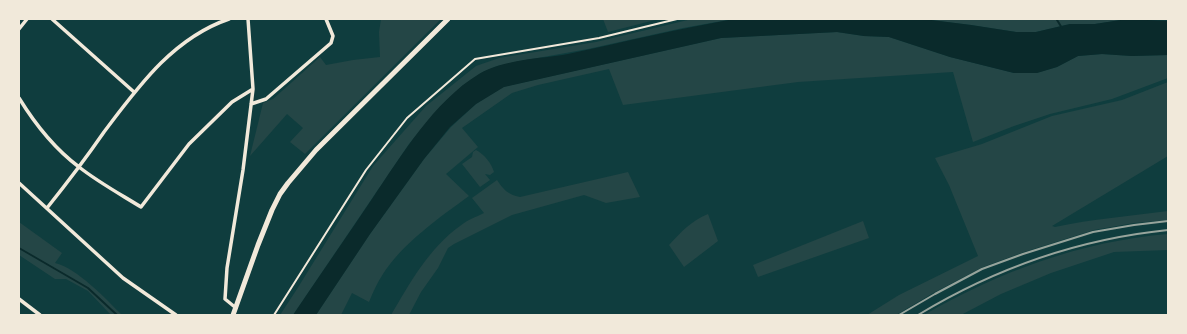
<!DOCTYPE html>
<style>
body{margin:0}
#map{position:relative;width:1187px;height:334px;overflow:hidden;background:#0f3d3e;font-family:Jost,sans-serif}
canvas{display:block}
.frame{position:absolute;inset:0;border:20px solid #f1e9da;pointer-events:none}
</style>
<div id="map">
<canvas width="1187" height="334"></canvas>
<div class="frame"></div>
</div>
<script>
const ctx = document.querySelector('canvas').getContext('2d');
ctx.lineJoin = 'round';
function fill(path, color) { ctx.fillStyle = color; ctx.fill(path, 'evenodd'); }
function trace(path, color, width, dash) { ctx.strokeStyle = color; ctx.lineWidth = width; ctx.lineCap = dash ? 'butt' : 'round'; ctx.setLineDash(dash || []); ctx.stroke(path); }
fill(new Path2D(`
 M381,19h60l-136,135 -15,-12 13,-14 -16,-14 -37,42 13,-53 10,-4 47,-42 6,8 27,-5 27,-3 -1,-25z
 M603,19h56l-51,13z
 M692,19h41l-50,9 -95,21 -67,12 -24,5 -16,7 -19,13 -21,20 -32,38 -116,171h-13l17,-26 76,-123 53,-60 50,-40 23,-8 97,-16z
 M923,19h204l-32,5h-25l-34,8h-20l-45,-7z
 M837,32l27,4 25,1 61,20 64,16h22l21,-6 21,-11 24,-2 30,2 36,-1v23l-56,21 -62,15 -36,12 -41,16 -20,-70 -155,10 -175,23 -14,-36 -71,16 -26,8 -50,35 16,19 -32,27 23,22c-29,21 -67,48 -86,78 -6,9 -10,18 -14,28l-17,-9 -11,22h-25l54,-81 54,-75 27,-32 25,-23 27,-17 218,-49z
 M1168,82v74l-116,70 3,1c37,-8 75,-11 113,-16v9l-34,3 -40,7 -70,22 -41,15 -48,25 -39,23h-29l32,-20 79,-39 -29,-71 -14,-27 47,-14 70,-28 70,-16z
 M476,150c8,4 16,14 18,22l-4,3 -5,-1 5,6 -10,7 -18,-23 10,-7 1,-5z
 M628,172l12,25 -34,6 -22,-8 -72,20 -58,29 -6,4 -10,20 -17,24 -12,23h-18c19,-32 38,-67 69,-89 7,-6 16,-9 24,-13l-12,-15 25,-18c6,9 11,15 23,17z
 M708,214l10,27 -34,26 -15,-22c12,-13 22,-24 39,-31z
 M863,221l6,17 -111,39 -5,-12z
 M19,222l43,31 -7,10c22,5 51,36 67,52h-11l-23,-24 -22,-12h-11l-36,-24z
 M1168,234v16l-54,2 -63,21 -50,21 -40,21h-37c74,-43 158,-74 244,-81z`), '#244646');
fill(new Path2D(`
 M734,19h189l48,6 45,7h20l34,-8h25l32,-5 41,2v34l-36,1 -30,-2 -24,2 -21,11 -20,6h-23l-64,-16 -61,-20 -25,-1 -27,-4 -116,6 -217,49 -28,17 -26,23 -26,32 -54,75 -54,81h-23c26,-39 53,-77 79,-116 29,-43 62,-98 107,-125 26,-15 60,-15 89,-20 55,-12 110,-25 166,-35z`), '#0a2a2b');
trace(new Path2D(`
 M1057,20l5,8
 M19,248l69,40 29,27`), '#0a2a2b', 2);
trace(new Path2D(`
 M274,315l92,-145 41,-52 68,-59 124,-21 78,-19`), '#f1e9da', 2);
trace(new Path2D(`
 M52,19l82,73
 M19,29l8,-10
 M19,98c16,26 36,51 60,69 19,15 41,27 62,40l48,-63 43,-42 21,-13
 M251,104l15,-5 65,-56 2,-7 -7,-17
 M19,183l104,95 53,37
 M47,208c20,-25 39,-50 57,-76 34,-45 69,-94 125,-113
 M19,299l21,16
 M236,308l-11,-9 2,-31 16,-98 10,-81 -5,-70`), '#f1e9da', 3.5);
trace(new Path2D(`
 M233,315l25,-70 14,-35 8,-16 8,-11 28,-33 132,-131`), '#f1e9da', 5);
trace(new Path2D(`
 M899,315l36,-21 47,-25 41,-15 70,-22 41,-7 34,-4
 M918,315c76,-46 161,-76 250,-85`), '#97a49c', 2);
</script>
